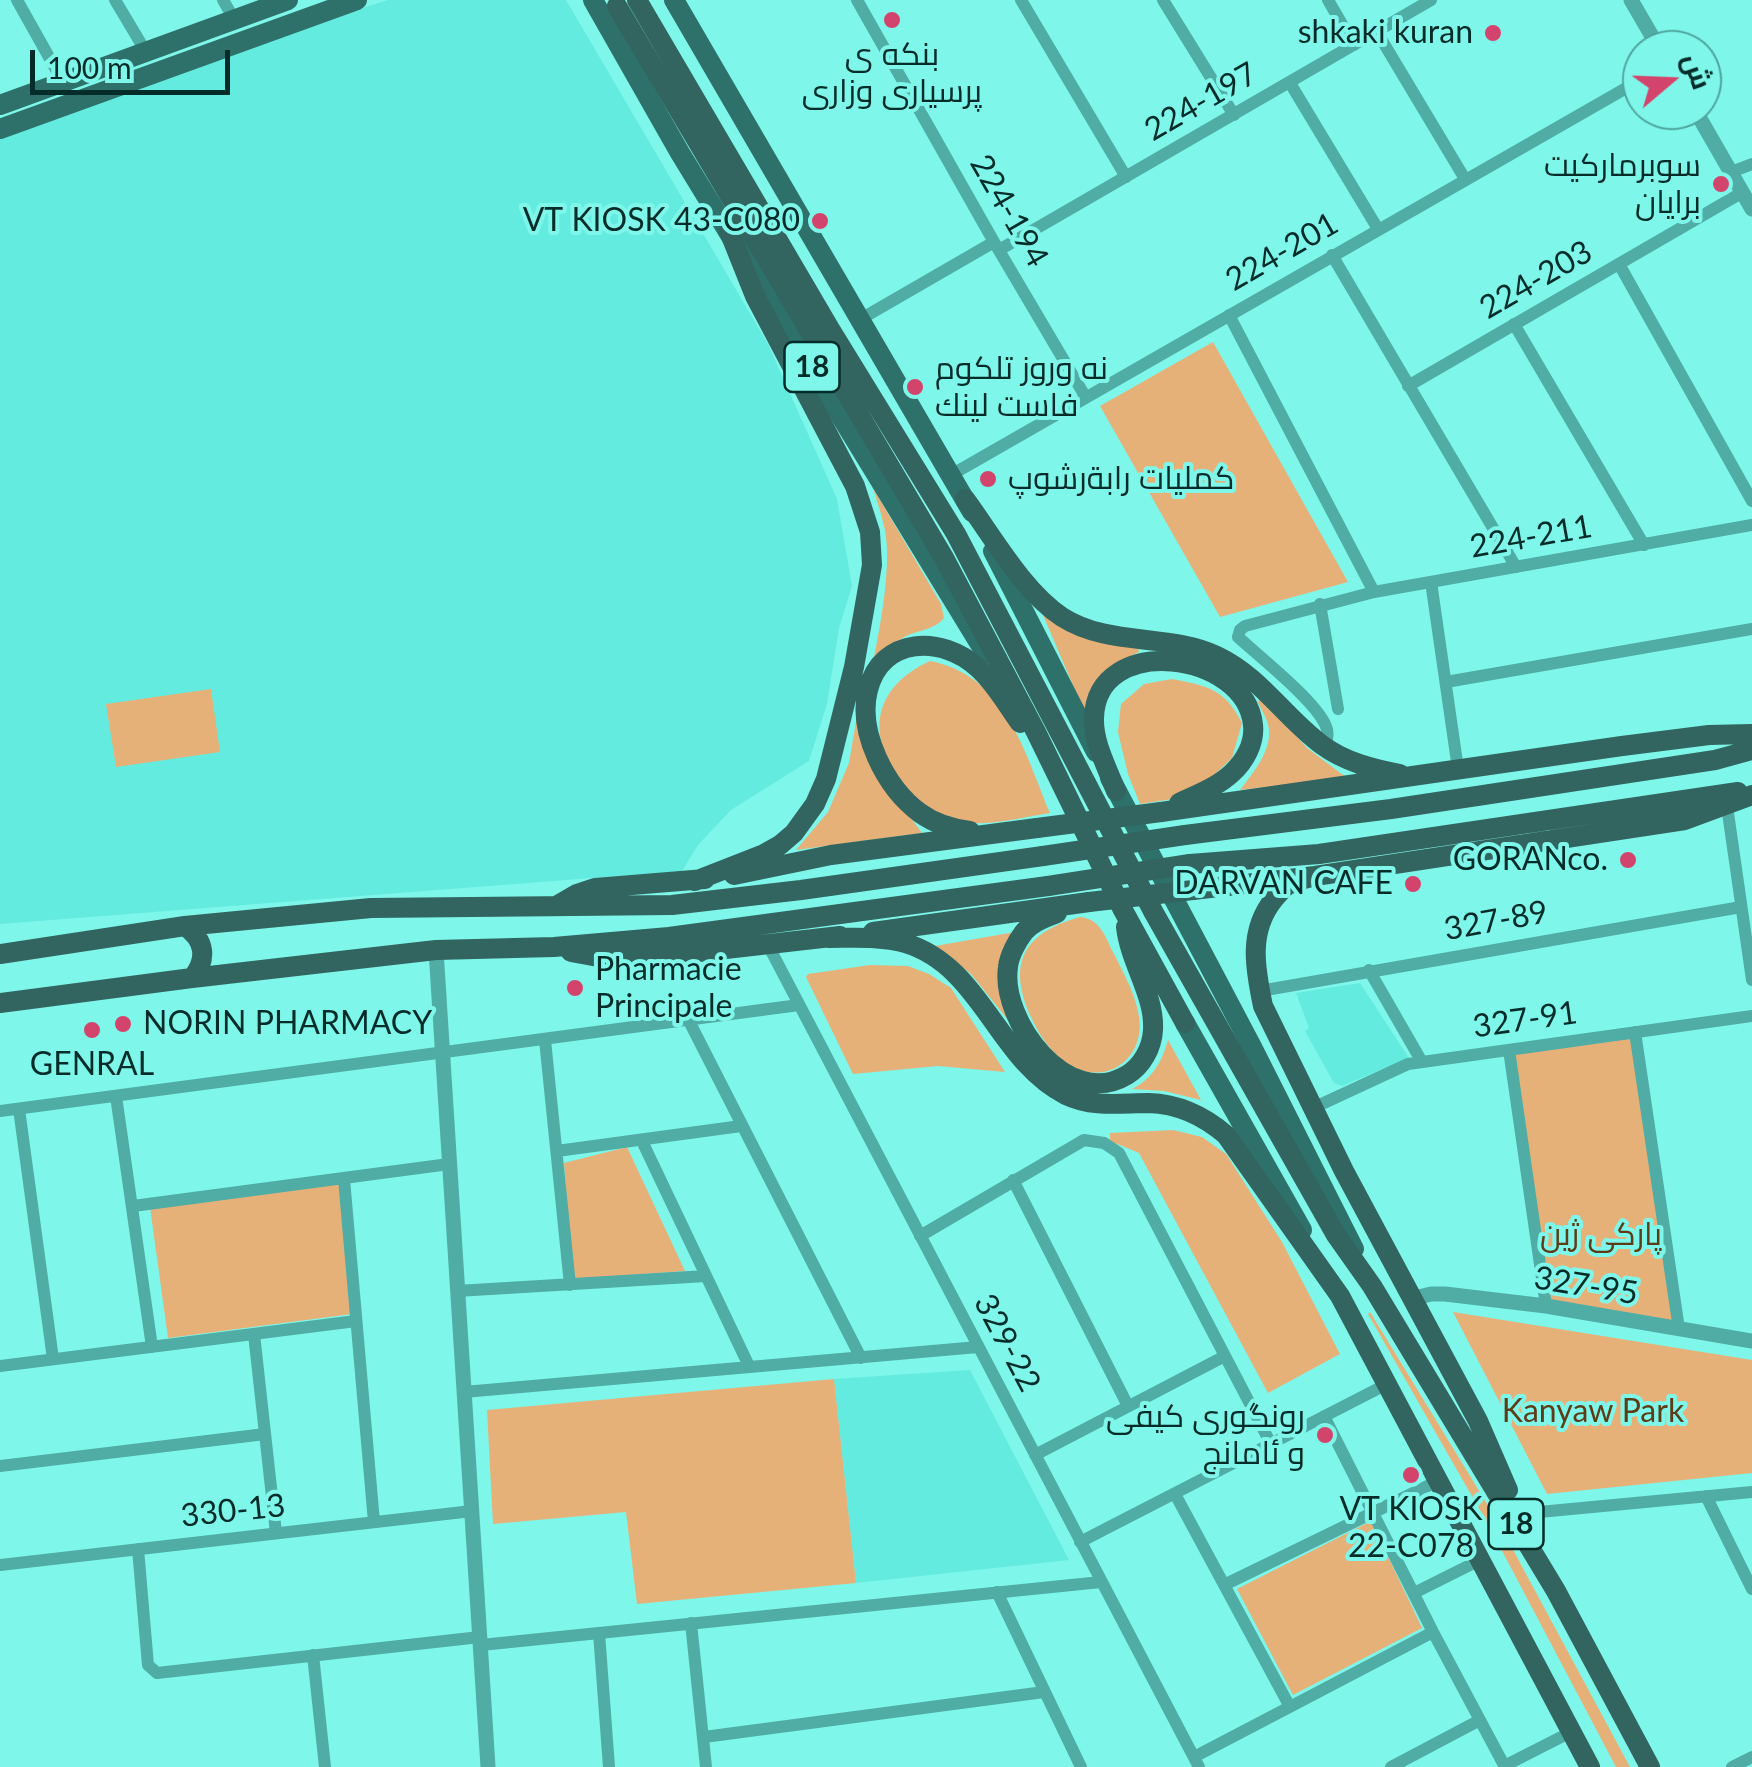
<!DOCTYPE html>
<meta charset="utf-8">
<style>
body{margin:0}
#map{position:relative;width:1752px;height:1767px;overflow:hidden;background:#7ff6ea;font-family:Lato,Cairo,sans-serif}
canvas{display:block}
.north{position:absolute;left:1622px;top:30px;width:100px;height:100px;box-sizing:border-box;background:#7ff6ea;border:2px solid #4ea59d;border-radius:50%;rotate:71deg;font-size:28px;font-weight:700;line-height:40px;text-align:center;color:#042c29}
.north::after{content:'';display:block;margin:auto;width:35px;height:45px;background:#d3446c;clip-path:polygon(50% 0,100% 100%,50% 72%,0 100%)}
.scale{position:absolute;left:30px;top:50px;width:200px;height:45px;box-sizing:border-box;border:5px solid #042c29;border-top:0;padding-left:12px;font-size:30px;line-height:35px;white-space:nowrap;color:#042c29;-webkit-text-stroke:8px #7ff6ea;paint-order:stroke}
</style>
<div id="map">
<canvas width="1752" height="1767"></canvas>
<div class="north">ش</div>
<div class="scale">100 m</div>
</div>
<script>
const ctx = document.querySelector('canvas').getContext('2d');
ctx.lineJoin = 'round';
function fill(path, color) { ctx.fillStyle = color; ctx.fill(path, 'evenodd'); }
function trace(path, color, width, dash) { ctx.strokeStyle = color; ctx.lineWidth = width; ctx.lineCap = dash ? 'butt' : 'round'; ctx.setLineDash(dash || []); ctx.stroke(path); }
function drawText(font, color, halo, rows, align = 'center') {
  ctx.font = font + ' Lato,Cairo,sans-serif'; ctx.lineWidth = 8; ctx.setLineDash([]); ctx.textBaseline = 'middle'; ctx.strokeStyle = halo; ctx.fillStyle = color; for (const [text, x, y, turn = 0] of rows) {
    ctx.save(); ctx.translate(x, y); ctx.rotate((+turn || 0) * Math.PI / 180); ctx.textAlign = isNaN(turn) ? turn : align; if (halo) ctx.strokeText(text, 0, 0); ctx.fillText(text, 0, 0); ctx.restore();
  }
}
fill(new Path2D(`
 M388,0h178l202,344 69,155 15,87 -13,42 -12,76 -18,57 -78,49 -33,35 -16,26 -682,53v-795l91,-34z
 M1360,983l49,75 -67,28 -8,-3 -29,-52 4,-3 -13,-35z
 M970,1370l99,190 -213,23 -22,-204z`), '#64ebdf');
fill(new Path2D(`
 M1213,342l135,240 -128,35 -120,-211z
 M873,488l68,116 3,14c-10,13 -30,12 -43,21 -12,8 -20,19 -29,29 7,-36 16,-81 15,-118 0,-21 -8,-42 -14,-62z
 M1043,615l95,32 1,5c-35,17 -43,21 -55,59z
 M930,661c76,15 94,90 120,152 -33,5 -77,18 -109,4 -17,-8 -30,-21 -40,-36 -36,-48 -27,-94 29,-120z
 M1172,679c36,7 53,10 70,44l-10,35 -18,17 -35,23 -39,6 -12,-30 -10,-42 3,-28 23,-20z
 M211,689l9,63 -104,15 -10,-63z
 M1261,696l46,52 40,30 -107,12c14,-19 34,-41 28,-66 -2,-7 -7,-15 -10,-22z
 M857,716l23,61 42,56 -126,17 32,-38 21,-49z
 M1080,917c21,2 25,20 34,37 10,20 22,41 25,63 6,37 -26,66 -61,52 -21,-8 -37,-30 -46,-50 -26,-55 -9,-86 48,-102z
 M1015,932c-23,39 -18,46 -7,88l-37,-46 -36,-28z
 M870,965l38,1 21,8 22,14 54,84 -67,-6 -85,8 -47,-97 2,-3z
 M1632,1037l42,285 -124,-22 -36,-247z
 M1168,1040l33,60 -37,-9 -32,-2c20,-10 30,-27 36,-49z
 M1173,1130l29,7 24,17 56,88 58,112 -72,39 -129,-240 -29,-12v-8z
 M627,1147l58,124 -112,8 -9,-116z
 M341,1183l11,131 -184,24 -18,-131z
 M1370,1312l128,210 132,245h-14l-126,-239 -122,-214z
 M1453,1312l299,48v113l-205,21z
 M834,1379l22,204 -219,21 -11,-92 -133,12 -6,-114z
 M1371,1521l51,107 -129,67 -56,-106z`), '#e6b179');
trace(new Path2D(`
 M17,0l46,82
 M115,0l31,52
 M223,0l11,19
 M857,0l137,242 91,154
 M1021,0l105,177
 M1163,0l71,115
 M1328,0l26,45
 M1377,32l88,147
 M1290,83l88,146
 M1731,172l21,-8
 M999,250l432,-250
 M1332,255l184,312
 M1619,264l133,237
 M1229,315l145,277
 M859,320l135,-78
 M1514,324l130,221
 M1408,386l335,-194
 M951,475l691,-396
 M1431,582l27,187
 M1320,604l18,105
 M1446,682l306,-53
 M1324,747c4,-9 5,-15 1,-23 -12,-25 -64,-66 -87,-87l2,-7 5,-4 129,-34 378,-67
 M1727,806l25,174
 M768,945l431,822
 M1369,970l53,92
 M1260,991l481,-84
 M689,1021l172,337
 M1635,1032l44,297
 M545,1040l25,245
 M1509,1050l37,256
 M116,1096l36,251
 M1313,1108l95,-44 344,-48
 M19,1109l34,250
 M0,1111l799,-106
 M642,1141l107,225
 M557,1151l184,-25
 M344,1179l30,343
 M1013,1180l115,226
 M133,1206l316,-42
 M920,1236l164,-96 20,3 15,10 152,291
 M457,1291l249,-15
 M254,1334l22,199
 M0,1366l356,-45
 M464,1392l514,-45
 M1324,1416l109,216 72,135
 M1035,1455l190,-99
 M0,1466l265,-32
 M1175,1494l115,213
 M1706,1496l46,93
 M1518,1514l234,-22
 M1080,1542l307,-158
 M138,1549l10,116 9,8 323,-36
 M0,1565l472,-54
 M1224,1585l214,-104
 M997,1592l84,175
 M1414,1593l66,-33
 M691,1623l15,144
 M599,1633l10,134
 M481,1645l620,-63
 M313,1655l12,112
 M704,1737l340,-45
 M1194,1757l239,-125
 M1504,1766l67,-34
 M1391,1767l89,-47
 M1732,1767l20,-10`), '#4fada5', 12);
trace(new Path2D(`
 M1631,0l29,50
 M1695,110l57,99
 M436,950l52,817
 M1411,1299l20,-5h14l101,12 206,35`), '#4fada5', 15);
trace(new Path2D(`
 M593,0l87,153 306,501
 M674,0l298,512
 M0,105l288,-105
 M0,129l357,-129
 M993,551l103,201
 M1110,778l142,269 102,202
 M1185,1023l117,207`), '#2e716b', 20);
trace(new Path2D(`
 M637,0l193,329 126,205 198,379 182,322 36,51 184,305 94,176
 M617,6l326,550 93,176 87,178 62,113
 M965,499c28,38 58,92 97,118 47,30 106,16 155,39 44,21 67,61 105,89 23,17 51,24 78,29
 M1116,791c-8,-22 -23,-48 -22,-73 2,-86 152,-67 159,7 2,18 -8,36 -21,48 -15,14 -34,21 -53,30
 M1161,812l461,-66 87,-11 43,-1
 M970,831c-18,-2 -36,-8 -50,-18 -34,-25 -63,-81 -52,-123 13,-54 75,-55 110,-22 17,15 29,37 42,55
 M1185,835l206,-26 324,-49 37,-10
 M1190,864l129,-10 419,-62
 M734,875l97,-20 206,-27
 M1315,876c-9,3 -22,5 -30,11 -2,1 -9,10 -11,12 -26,32 -19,69 -11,107l81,165 134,250 30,69
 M695,881l69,-27 16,-9 14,-12 21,-29 11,-25 28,-112 18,-102 -2,-33 -15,-46 -100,-190 -26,-65
 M1193,890l122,-14 370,-56 67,-25
 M558,905l19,-11 18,-6 110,-9
 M1057,913c-12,5 -25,9 -33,19 -7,9 -15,24 -16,35 -8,54 60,144 119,108 15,-9 25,-27 26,-45 2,-35 -23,-67 -27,-103
 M185,926c20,14 23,33 7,52
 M873,932l216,-30
 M828,938c26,0 53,-2 77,5 77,23 92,117 161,152 27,13 55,8 83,8 30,1 55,13 77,32l114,161 250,471
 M571,952l49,9 220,-25
 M0,954l185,-28 186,-18 301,-3 129,-15 242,-34
 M0,1003l192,-25 244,-28 118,-3 115,-10 379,-51`), '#326460', 20);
trace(new Path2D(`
 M1037,828l124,-16
 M1043,856l142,-21
 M1048,886l142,-22
 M1089,902l104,-12`), '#326460', 20);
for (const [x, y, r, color] of [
 [892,20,10,"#d3446c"],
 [1493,33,10,"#d3446c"],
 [1721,184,10,"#d3446c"],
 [820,221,10,"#d3446c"],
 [915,387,10,"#d3446c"],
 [988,479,10,"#d3446c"],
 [1628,860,10,"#d3446c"],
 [1413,884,10,"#d3446c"],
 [575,988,10,"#d3446c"],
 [123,1024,10,"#d3446c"],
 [92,1030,10,"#d3446c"],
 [1325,1435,10,"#d3446c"],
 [1411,1475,10,"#d3446c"]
]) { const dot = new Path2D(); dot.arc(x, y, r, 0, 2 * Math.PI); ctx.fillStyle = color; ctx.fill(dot); trace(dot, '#7ff6ea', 4); }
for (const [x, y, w] of [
 [812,367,55],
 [1516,1524,55]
]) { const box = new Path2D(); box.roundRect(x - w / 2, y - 25, w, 50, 8); ctx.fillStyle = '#7ff6ea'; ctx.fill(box); trace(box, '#042c29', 2.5); }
drawText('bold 30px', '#042c29', null, [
 ["18",812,367],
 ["18",1516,1524]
]);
drawText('32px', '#042c29', '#7ff6ea', [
 ["shkaki kuran",1473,33],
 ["بنكه ى",892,55,"center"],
 ["پرسيارى وزارى",892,92,"center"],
 ["سوبرماركيت",1701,166],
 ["برايان",1701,203],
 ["VT KIOSK 43-C080",800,221],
 ["نه وروز تلكوم",935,369,"left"],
 ["فاست لينك",935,406,"left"],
 ["کملیات رابةرشوپ",1008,479,"left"],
 ["GORANco.",1608,860],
 ["DARVAN CAFE",1393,884],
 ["Pharmacie",595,970,"left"],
 ["Principale",595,1007,"left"],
 ["NORIN PHARMACY",143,1024,"left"],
 ["GENRAL",92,1065,"center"],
 ["رونگورى كيفى",1305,1417],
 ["و ئامانج",1305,1454],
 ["VT KIOSK",1411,1510,"center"],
 ["22-C078",1411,1547,"center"]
], 'right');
drawText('32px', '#042c29', '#7ff6ea', [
 ["224-197",1201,102,-30],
 ["224-194",1009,211,60],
 ["224-201",1282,252,-30],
 ["224-203",1536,280,-30],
 ["224-211",1531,537,-10],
 ["327-89",1496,921,-10],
 ["327-91",1525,1020,-8],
 ["327-95",1586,1286,9],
 ["329-22",1007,1343,62],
 ["330-13",233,1511,-6]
]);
drawText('32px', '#5d3d18', '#7ff6ea', [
 ["پارکی ژین",1601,1235],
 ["Kanyaw Park",1593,1412]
]);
</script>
